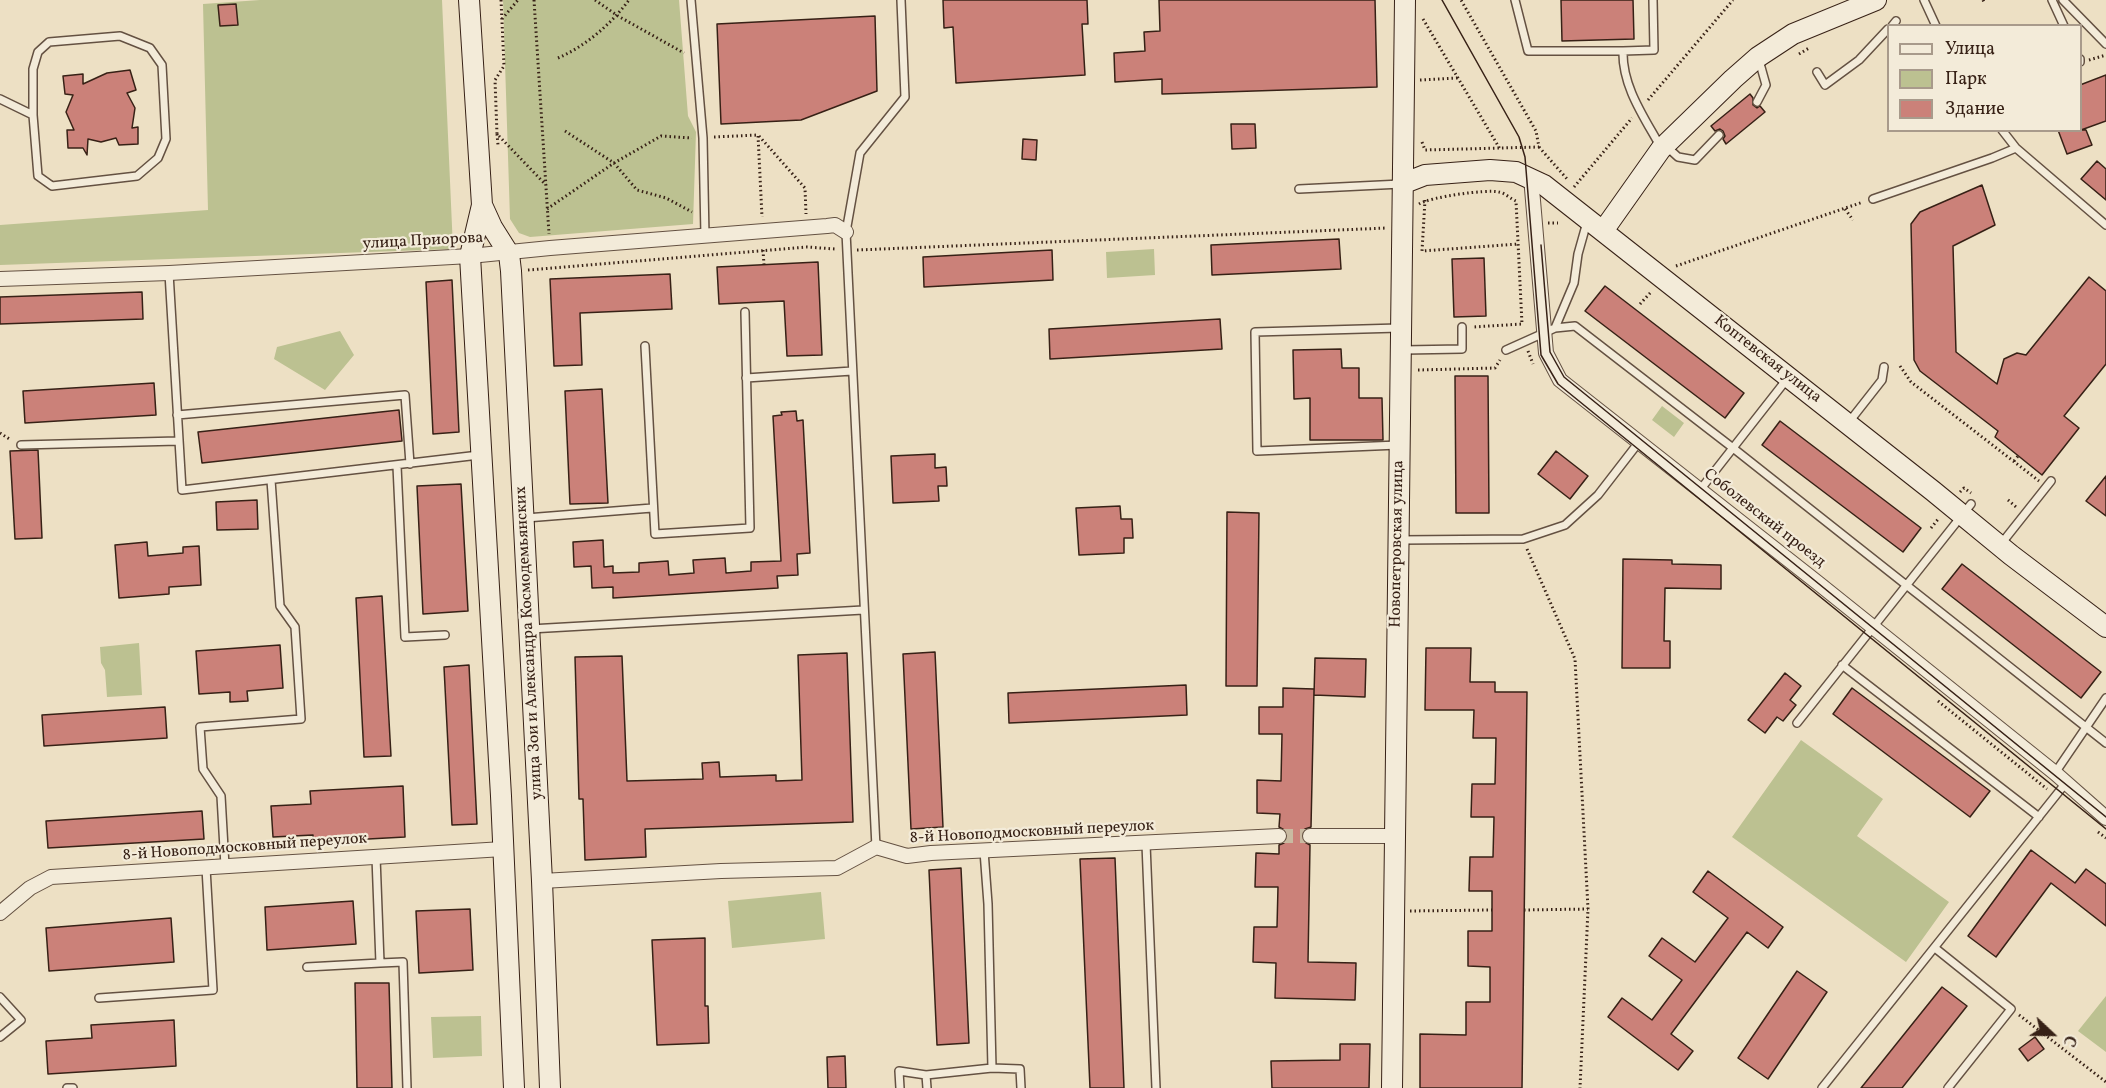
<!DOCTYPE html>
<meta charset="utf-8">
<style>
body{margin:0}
#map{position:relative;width:2106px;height:1088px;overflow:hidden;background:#ede0c4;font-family:Vollkorn,serif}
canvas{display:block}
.legend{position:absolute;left:1887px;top:24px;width:195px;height:108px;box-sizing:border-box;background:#f3ebd9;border:2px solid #a89a8b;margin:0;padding:8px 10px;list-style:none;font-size:18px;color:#372116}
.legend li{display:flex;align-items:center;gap:12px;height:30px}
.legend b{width:30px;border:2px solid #a89a8b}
.north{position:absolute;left:2022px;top:1004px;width:60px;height:60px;-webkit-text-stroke:4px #f3ebd9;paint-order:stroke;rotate:112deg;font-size:16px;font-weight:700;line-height:24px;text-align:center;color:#372116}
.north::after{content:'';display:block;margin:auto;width:21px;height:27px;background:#372116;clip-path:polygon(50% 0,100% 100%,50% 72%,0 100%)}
</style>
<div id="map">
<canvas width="2106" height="1088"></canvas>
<ul class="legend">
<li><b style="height:8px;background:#f3ebd9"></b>Улица</li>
<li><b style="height:16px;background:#bcc191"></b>Парк</li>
<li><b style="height:16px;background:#cb8179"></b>Здание</li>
</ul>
<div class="north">С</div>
</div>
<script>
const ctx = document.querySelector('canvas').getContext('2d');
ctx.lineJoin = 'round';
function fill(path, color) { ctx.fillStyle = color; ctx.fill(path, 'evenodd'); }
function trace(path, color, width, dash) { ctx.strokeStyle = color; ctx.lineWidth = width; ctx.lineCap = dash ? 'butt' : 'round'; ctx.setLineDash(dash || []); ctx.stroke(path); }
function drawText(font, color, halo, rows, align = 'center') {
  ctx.font = font + ' Vollkorn,serif'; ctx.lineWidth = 4.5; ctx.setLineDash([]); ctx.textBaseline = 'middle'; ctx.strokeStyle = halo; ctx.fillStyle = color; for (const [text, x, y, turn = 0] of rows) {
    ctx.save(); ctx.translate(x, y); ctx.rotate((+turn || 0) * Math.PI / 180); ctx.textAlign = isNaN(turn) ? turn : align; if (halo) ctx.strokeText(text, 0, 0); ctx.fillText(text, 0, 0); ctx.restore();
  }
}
fill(new Path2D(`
 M260,0h182l11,249 -453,16v-40l208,-15 -5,-206z
 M503,0h176l9,116 8,16 -3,92 -163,13 -11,-4 -9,-14z
 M1154,249l1,26 -48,3 -1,-26z
 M340,331l14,24 -29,35 -51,-31 3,-12z
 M1662,406l22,17 -10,14 -22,-17z
 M139,643l3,52 -35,2 -2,-27 -4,-7 -1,-16z
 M1801,740l82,59 -26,37 92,66 -43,60 -174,-125z
 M821,892l4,47 -93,9 -4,-47z
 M2106,996v56l-28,-21z
 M481,1016l1,40 -49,2 -2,-41z`), '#bcc191');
const building = new Path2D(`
 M943,0h144l1,24h-6l3,51 -129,8 -3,-56 -9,1z
 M1159,0h216l2,87 -215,7v-15l-47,3 -1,-29 31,-2 -1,-19 16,-1z
 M1561,0h72l1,39 -72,2z
 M236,4l2,21 -18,1 -2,-21z
 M875,16l2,75 -76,29 -80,4 -4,-100z
 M130,70l6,20 -9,3 8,15 -3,20 6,-1v17l-19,1 -3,-7 -15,4 -13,-3 -1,16 -4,-7h-15l-1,-18h7l-8,-18 7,-17 -8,-1 -2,-18 20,-2v10l24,-11z
 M2106,75v46l-25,9h5l6,15 -25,9 -9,-24h22v-45z
 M1750,94l3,4v7l4,3 3,-2 5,6 -39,32 -3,-5 2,-3 -2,-5 -3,-2 -5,2 -4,-5z
 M1231,124h24l1,24 -24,1z
 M1023,139l14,1 -1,20 -14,-1z
 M2097,161l9,8v31l-25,-21z
 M1982,185l13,40 -42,21 3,106 41,32 7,-25 13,-6 9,2 63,-78 17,14v73l-42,52 15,12 -37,47 -47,-38 3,-6 -78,-60 -6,-11 -3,-136 9,-12z
 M1339,239l2,30 -129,6 -1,-30z
 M1052,250l1,30 -129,7 -1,-30z
 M1484,258l2,58 -32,1 -2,-58z
 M818,262l4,93 -35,1 -3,-55 -65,3 -2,-37z
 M670,274l2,35 -92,4 2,52 -28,1 -4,-87z
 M452,280l7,152 -26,2 -7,-152z
 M1605,286l139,107 -19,25 -140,-107z
 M142,292l1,27 -143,5v-27z
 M1220,319l2,30 -172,10 -1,-30z
 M1341,349l1,19h17v30h23l1,42h-73v-42l-16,1 -1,-49z
 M1455,376h33l1,137h-33z
 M154,383l2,32 -131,8 -2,-32z
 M602,389l6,114 -38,1 -5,-113z
 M399,410l3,31 -200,22 -4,-31z
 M796,411l1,10 6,-1 7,133 -13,1 1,21 -21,1 1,12 -165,10v-11l-21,1 -1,-22 -17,1 -1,-25 30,-2 1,27 9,-1v7l26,-1v-9l29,-2 1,14 25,-2 -1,-13 32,-2 1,15 25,-2v-9l30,-1 -8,-145 9,-1 -1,-3z
 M1780,421l141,107 -18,24 -141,-107z
 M38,450l4,88 -27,1 -5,-88z
 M1556,451l32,25 -18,23 -32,-25z
 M935,454v14l11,-1 1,19h-9l1,15 -46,2 -2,-47z
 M2106,476v40l-20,-15z
 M461,484l7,127 -45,3 -6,-128z
 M257,500l1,29 -41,1 -1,-28z
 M1120,506l1,13h11l1,19h-9v15l-45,2 -3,-47z
 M1227,512l32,1 -2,173h-31z
 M147,542l1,14 35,-3v-6l16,-1 2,39 -32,2v7l-50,4 -4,-53z
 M1623,559l49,1v4l49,1v24l-56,-1 -1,53h6v27h-48z
 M1962,564l139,108 -20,26 -139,-109z
 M382,596l9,160 -27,1 -8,-159z
 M280,645l3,43 -36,3 1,10 -18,1v-10l-31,2 -3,-43z
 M1426,648h45l-1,34h25v10h32l-5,396h-102v-54l46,1v-33h24v-35l-22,-1v-35h24v-40h-23l1,-34h23l1,-40h-23l1,-33h23l1,-46h-23l1,-28h-49z
 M935,652l8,175 -32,2 -8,-175z
 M847,653l6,169 -208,7 1,28 -61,3 -2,-61h-4l-4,-142 47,-1 5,125 76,-2 -1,-16 17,-1 1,15 56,-2v6l26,-1 -4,-125z
 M1315,658l51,1 -1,38 -51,-2z
 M469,665l8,159 -25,1 -8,-158z
 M1785,673l16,13 -11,14 6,5 -13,16 -6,-4 -12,16 -17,-13z
 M1186,685l1,30 -178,8 -1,-30z
 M1283,688l31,1 -3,138 -6,2 -4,6 2,6 7,4 -2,117 48,1 -1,37 -80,-2 1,-35 -23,-1 1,-35h23l1,-40h-23l1,-34 23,1v-9l5,-2 4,-7 -2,-5 -7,-4 1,-13 -23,-1v-33l24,1 1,-47h-23v-27h24z
 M1852,688l138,103 -20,26 -137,-103z
 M165,707l2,31 -123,8 -2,-31z
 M403,786l2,51 -92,5v-7l-40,2 -2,-31 40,-2 -1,-13z
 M202,811l2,28 -156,9 -2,-27z
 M2031,850l44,33 11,-14 20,15v42l-55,-43 -55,74 -28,-21z
 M1115,858l9,230h-34l-10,-229z
 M961,868l8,175 -32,2 -8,-175z
 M1708,871l75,56 -15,21 -21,-16 -76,102 22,17 -15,19 -70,-53 14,-19 30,22 30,-40 -33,-24 13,-18 33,24 33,-44 -35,-26z
 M353,901l3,43 -89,6 -2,-43z
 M470,909l3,61 -54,3 -3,-62z
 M171,918l3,44 -125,9 -3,-43z
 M705,938v68h3l1,37 -52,2 -5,-105z
 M1797,971l30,21 -59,87 -30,-21z
 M355,983h34l3,105h-35z
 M1942,987l25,19 -65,82h-41z
 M174,1020l2,46 -128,8 -2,-33 46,-3 -1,-13z
 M2035,1037l9,12 -16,12 -9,-12z
 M1340,1044h30l-1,44h-97l-1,-27 69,-1z
 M845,1056l1,32h-18l-1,-31z`);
fill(building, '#cb8179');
trace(building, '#372116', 1.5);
trace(new Path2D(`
 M1279,836h31`), '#c9baa1', 14, [14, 7]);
const lane = new Path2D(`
 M691,0l12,138 2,98
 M1515,0l13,51h95
 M1653,0l1,50 -31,1c-1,35 21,66 37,95
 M1924,0l12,26
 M2052,0l12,26
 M2063,0l43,44
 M1892,26l4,-5
 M2080,59v3
 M1817,72l8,13 34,-25 29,-31
 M0,99l33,16 5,61 14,10 85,-10 21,-18 8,-19 -4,-74 -12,-17 -30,-12 -71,6 -11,10 -5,17v46
 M1757,102l9,-17 -7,-25
 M2002,130l14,18 90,77
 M1667,147l11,10 17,3 24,-25
 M1299,189l102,-5
 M1873,199l119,-41 24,-10
 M169,273l13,217 297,-35
 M1555,328l19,-45 4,-29 9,-32
 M645,346l10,188 95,-6 -5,-216
 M1404,350l58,-1v-22
 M1506,350l49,-22 20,-2 158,122 373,295
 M746,378l106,-7
 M177,415l228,-20 5,69
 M1849,422l33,-42 2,-13
 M21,445l157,-4
 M1398,445l-141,6 -2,-119 144,-4
 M397,466l8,171 40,-2
 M1700,490l87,-111
 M526,518l126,-10
 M1401,540l122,-1 42,-14 33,-30 41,-53
 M2001,544l50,-63
 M530,629l333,-19
 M1842,665l197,152
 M1797,723l174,-219
 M2055,773l51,-75
 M1146,844l10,244
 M876,847l-30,-615 14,-79 45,-56 -4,-97
 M984,851l4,53 4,164 28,1 1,19
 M376,857l4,106 23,-1 4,126
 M225,866l-4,-70 -18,-27 -3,-42 101,-8 -6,-92 -15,-21 -9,-126
 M1935,948l76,61 -63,79
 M307,967l73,-4
 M0,997l21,23 -21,17
 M99,998l114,-8 -7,-122
 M67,1088h6
 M900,1088l-1,-17 27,4
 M927,1088l-1,-13 66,-7
 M1822,1088l243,-304`);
const street = new Path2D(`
 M1531,177l15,176 14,27 258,203 237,190 51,45
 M0,279l169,-6 301,-17 80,-8 277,-22 8,-1 11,7
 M1310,836h85
 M542,881l179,-10 116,-3 39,-21 31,9 24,-3 348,-17
 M0,913l30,-25 21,-11 452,-28`);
const secondary = new Path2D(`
 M469,0l13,205 -12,51 31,540 13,292
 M1402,184l23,-9 65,-5 26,2 28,13 389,306 78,64 95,72
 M482,205l10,22 17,27 2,17 31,610 8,207
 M1603,231l58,-82 72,-70 25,-22 35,-23 83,-34
 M1392,1088l13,-1088`);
trace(lane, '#645142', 10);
trace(street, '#645142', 16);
trace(secondary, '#372116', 22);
trace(new Path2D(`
 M501,0l3,66 -9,14 2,54 49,51
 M534,0l15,234
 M595,0l23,16 66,37
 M1983,0l1,2
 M502,19l16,-19
 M1423,19l77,130
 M1799,54l10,-6
 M558,58c28,-12 53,-34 71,-58
 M2089,60l17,-5
 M1420,80l38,-2
 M1648,100l85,-100
 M565,131l49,32 23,27 29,8 26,14
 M497,134l1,11
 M759,136l46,52 1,26
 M714,137l44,-2 4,82
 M1422,142l3,8 114,-3 -3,-16 -75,-131
 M1539,147l29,33
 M1574,187l58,-69
 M1425,200l-3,51 96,-7
 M1419,204c11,-7 68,-15 80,-12 6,1 12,7 17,9l6,123 -49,3
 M547,209l67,-46 47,-27 31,2
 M1845,209l8,11
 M1548,223h10
 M763,250l1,15
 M857,250l530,-22
 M1676,266l187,-64
 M528,270l279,-23 28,2
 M1640,304l11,-12
 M1528,351l5,13
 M1900,366l11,16 128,99
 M1418,370l77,-2 5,-8
 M0,433l11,7
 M2014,461l4,-5
 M1960,492l4,-4 7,5
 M2008,500l8,7
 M1931,528l8,-10
 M1527,549l48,110 13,250 -8,179
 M1938,701l109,88
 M2098,832l8,6
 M1524,910l64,-1
 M1410,911l82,-1
 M2019,1015l87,67`), '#372116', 3, [1.5, 3]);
trace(lane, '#f3ebd9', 7);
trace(street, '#f3ebd9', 14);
trace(secondary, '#f3ebd9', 20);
trace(new Path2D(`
 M1442,0l77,137 6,20 16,198 17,29 548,445
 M1541,245l9,107 14,25 542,440`), '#372116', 1.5);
drawText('16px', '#372116', '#f3ebd9', [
 ["улица Приорова",423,242,-3],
 ["Коптевская улица",1767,360,38],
 ["Соболевский проезд",1764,519,38],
 ["Новопетровская улица",1398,544,-89],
 ["улица Зои и Александра Космодемьянских",530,643,-93],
 ["8-й Новоподмосковный переулок",1032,833,-3],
 ["8-й Новоподмосковный переулок",245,848,-4]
]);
</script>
